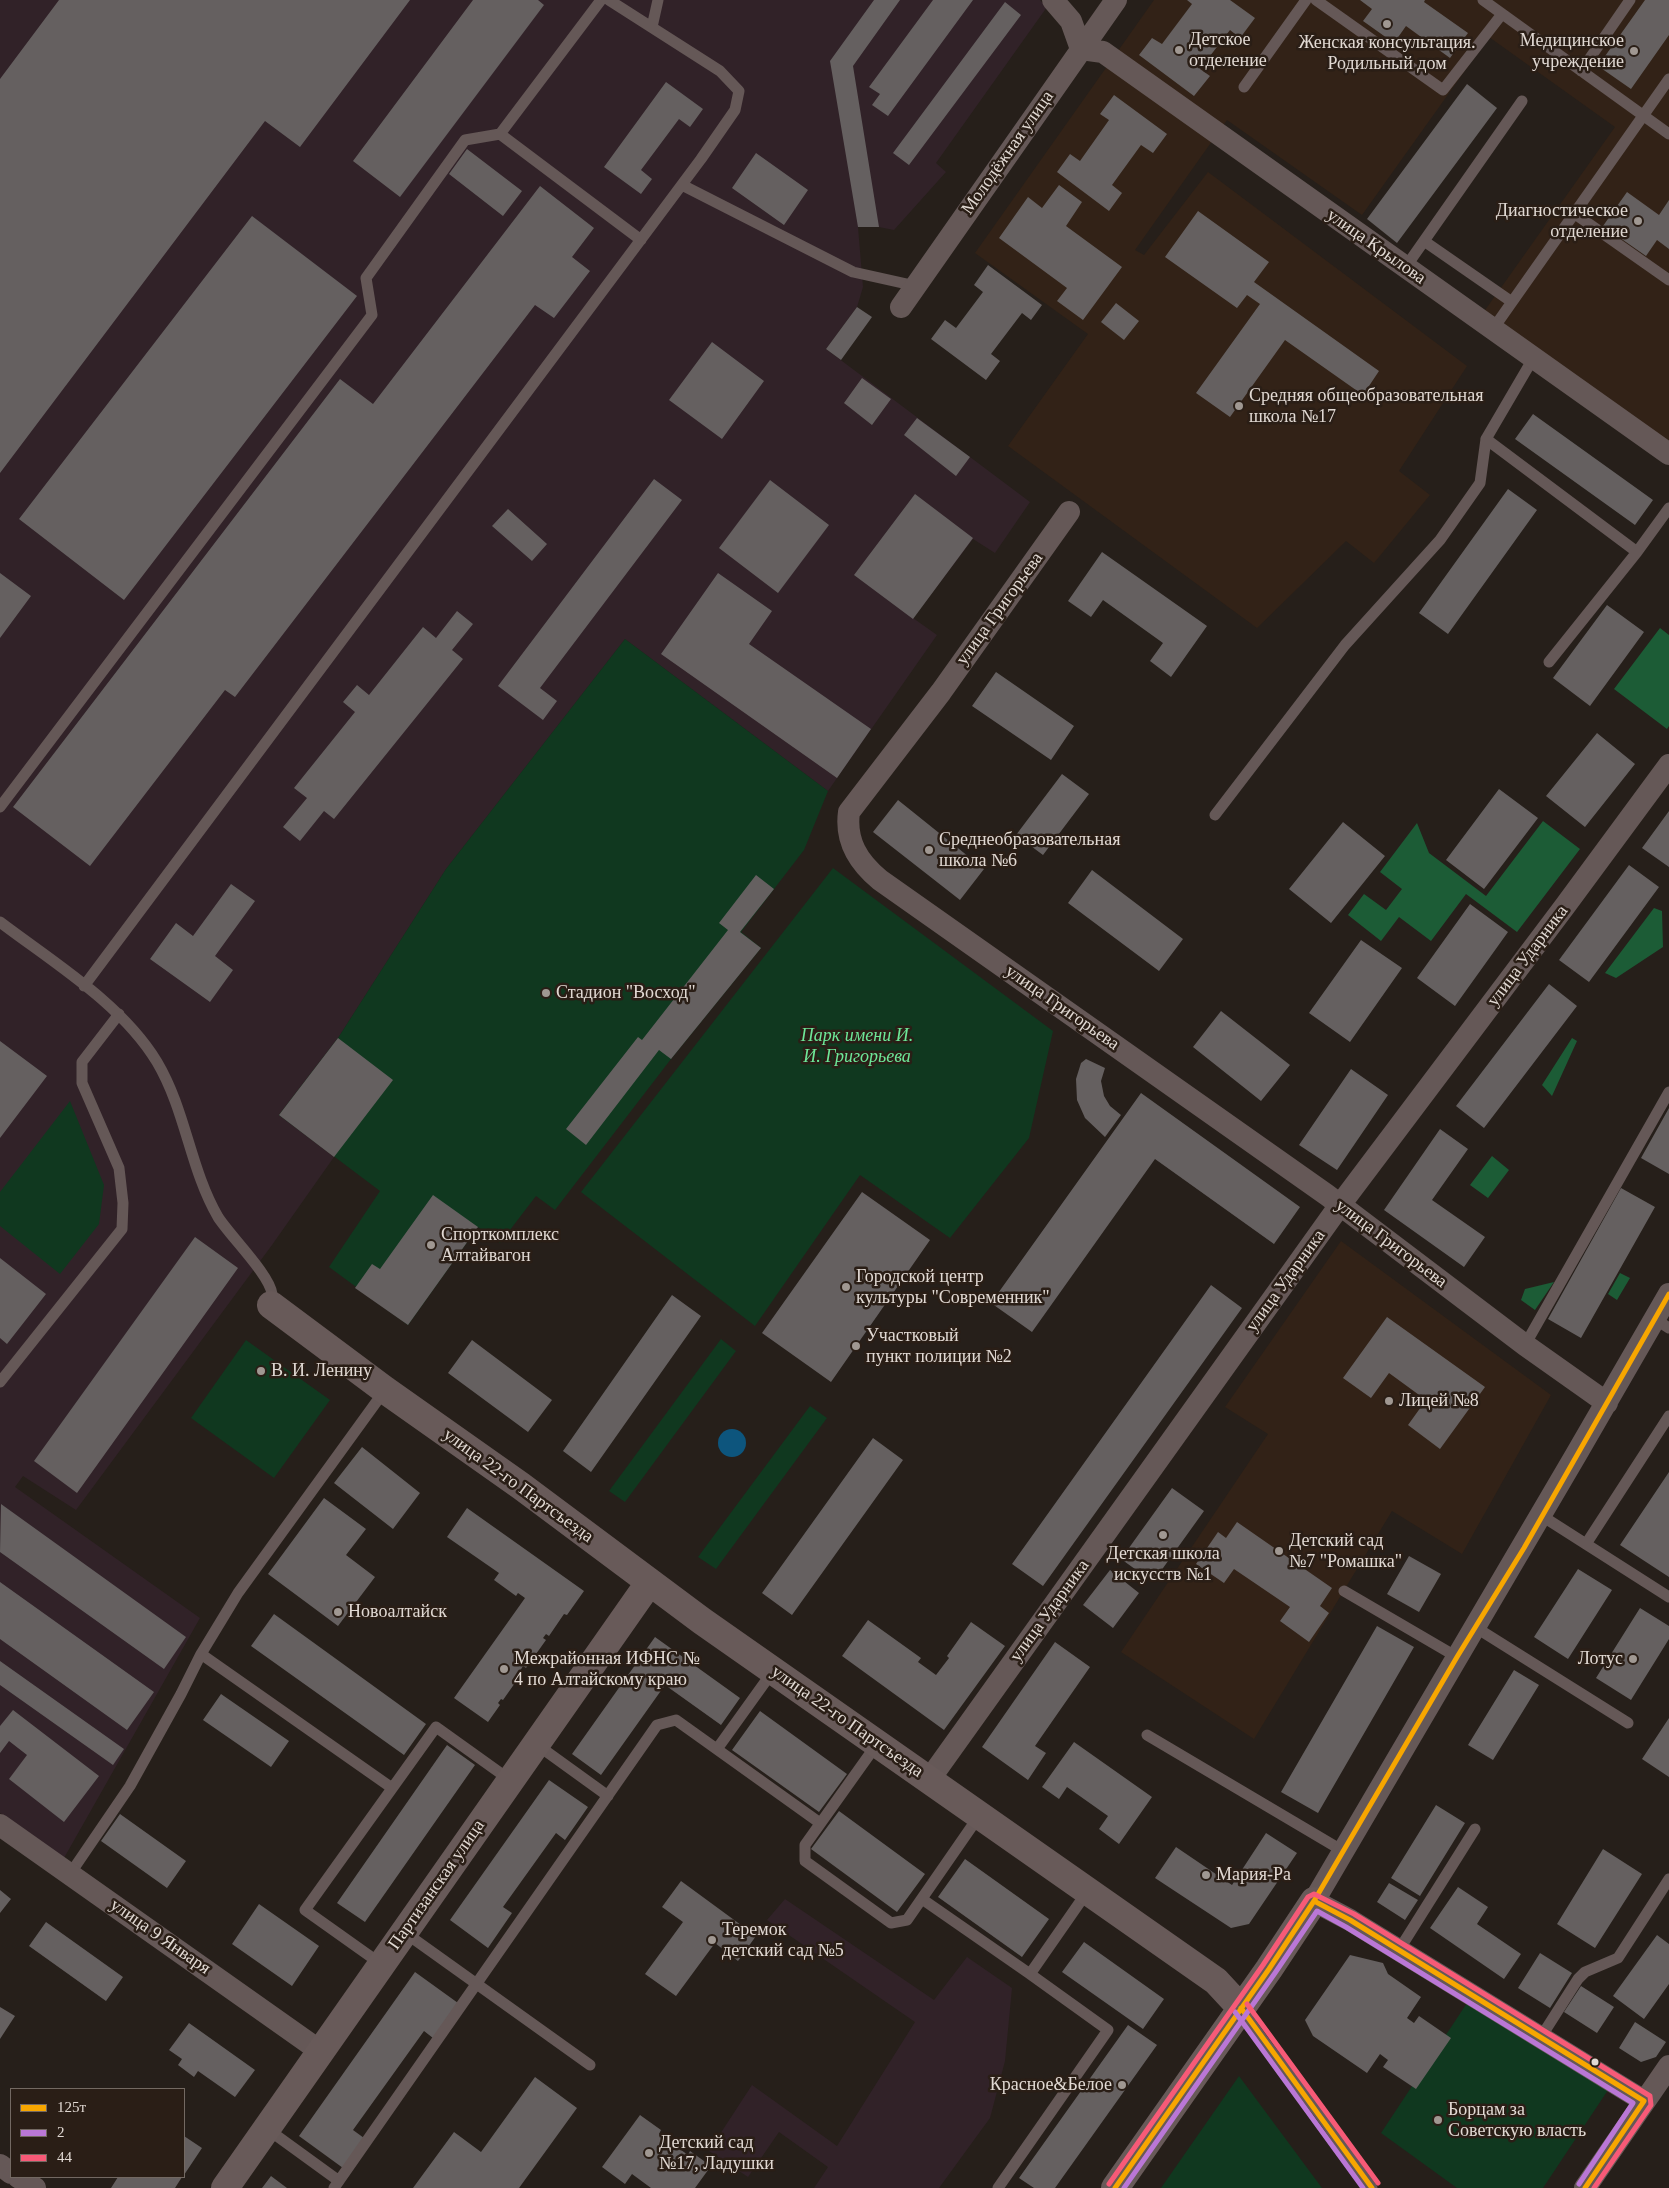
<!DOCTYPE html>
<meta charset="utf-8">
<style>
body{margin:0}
#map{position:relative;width:1669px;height:2188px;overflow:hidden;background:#261f1a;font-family:"Times New Roman",serif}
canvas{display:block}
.legend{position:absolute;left:10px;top:2088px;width:175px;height:90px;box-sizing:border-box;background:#2a1e16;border:1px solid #736962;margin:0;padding:6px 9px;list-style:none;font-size:15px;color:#e1d9d3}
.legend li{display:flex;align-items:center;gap:10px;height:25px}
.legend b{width:25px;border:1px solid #736962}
</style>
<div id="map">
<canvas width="1669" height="2188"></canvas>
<ul class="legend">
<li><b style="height:6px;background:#f7a600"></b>125т</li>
<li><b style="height:6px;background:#ba77d6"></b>2</li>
<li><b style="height:6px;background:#f75a77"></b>44</li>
</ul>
</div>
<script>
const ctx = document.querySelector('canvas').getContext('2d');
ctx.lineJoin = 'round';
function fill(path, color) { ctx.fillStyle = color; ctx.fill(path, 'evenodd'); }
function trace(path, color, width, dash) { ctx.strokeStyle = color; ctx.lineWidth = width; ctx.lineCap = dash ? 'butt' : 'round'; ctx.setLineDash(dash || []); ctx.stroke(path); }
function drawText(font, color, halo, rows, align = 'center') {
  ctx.font = font + ' "Times New Roman",serif'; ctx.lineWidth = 5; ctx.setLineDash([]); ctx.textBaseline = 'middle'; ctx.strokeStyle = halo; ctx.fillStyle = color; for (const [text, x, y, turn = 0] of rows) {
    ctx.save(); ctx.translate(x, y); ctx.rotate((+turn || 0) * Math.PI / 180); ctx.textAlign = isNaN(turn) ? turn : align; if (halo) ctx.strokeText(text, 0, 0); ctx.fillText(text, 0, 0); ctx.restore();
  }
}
fill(new Path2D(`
 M0,0h1040l7,7 -111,156 10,9 -52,58 -15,-3h-21l5,60 -6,20 -31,42 204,153 -35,51 -22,-14 -60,79 24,17 -109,156 -203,-152 -179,230 -108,169 -59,77 55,42 -62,88 -196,265 -53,-34 -8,11 185,131 -136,240 -64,-45z
 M785,1899l149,101 33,-43 45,31 -7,73 -15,57 -51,70h-125l14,-21 -49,-35 -31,45 -39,-26 43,-66 85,61 78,-124 -148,-102z`), '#312228');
fill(new Path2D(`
 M1154,0h515v446l-186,-133 132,-186 -126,-90 -127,178 -135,-95 -92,130 9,5 64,-83 259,194 -68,105 31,24 -56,68 -28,-22 -89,87 -249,-182 80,-112 -113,-81z
 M1341,1241l210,154 -89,159 -70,-43 -138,228 -133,-87 147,-218 -43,-27z`), '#322217');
fill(new Path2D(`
 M625,639l203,152 -24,59 -63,82 20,16 -90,111 -116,151 -19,-14 -36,47 -22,-16 -70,98 -79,-58 51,-76 -101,-76 59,-77 108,-169z
 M833,868l220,163 -24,107 -79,100 -90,-63 -105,151 -174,-134z
 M70,1101l34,84 -5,39 -39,50 -60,-48v-34z
 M721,1339l15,12 -111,151 -16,-11z
 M246,1340l84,60 -56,78 -83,-60z
 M810,1406l17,12 -111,151 -18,-12z
 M1469,2000l139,90 -65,98h-86l-76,-55z
 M1239,2076l83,112h-161z`), '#10381f');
fill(new Path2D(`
 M1660,628l9,7v91l-2,3 -53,-40z
 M1543,821l37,28 -63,83 -51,-38 -35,47 -32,-24 -18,24 -33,-26 16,-21 22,16 16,-21 -22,-17 37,-49 12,30 57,43z
 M1654,908l8,3 1,36 -47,31 -11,-5z
 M1572,1038l5,3 -25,55 -10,-11z
 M1492,1156l17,14 -21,28 -18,-13z
 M1620,1273l10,5 -13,22 -9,-6z
 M1554,1282l-19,28 -14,-10 4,-11z`), '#1c5c36');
fill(new Path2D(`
 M718 1443a14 14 0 1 1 28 0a14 14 0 1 1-28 0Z`), '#0d557d');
fill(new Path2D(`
 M59,0h351l-110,147 -35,-26 -265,352v-394z
 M473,0h65l6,5 -144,192 -47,-36z
 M874,0h26l-47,66 26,161h-21l-28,-166z
 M933,0h40l-85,116 -16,-11 8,-11 -11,-7z
 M1187,0h43l25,18 -15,20 -10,-8 -30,39 10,7 -16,20 -55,-41 13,-17 10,6 30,-40z
 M1360,0h65l-1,2 44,31 -18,25 -44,-32 -12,17 -31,-22 9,-12z
 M1645,0h24v35l-38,54 -33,-23z
 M1005,2l16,13 -112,150 -16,-12z
 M666,82l37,27 -13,18 -11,-8 -38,51 11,9 -11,15 -37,-27z
 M1467,84l30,24 -100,135 -30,-24z
 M1114,95l53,39 -14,19 -12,-8 -29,40 10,8 -13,18 -52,-39 13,-18 10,7 29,-41 -9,-6z
 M467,149l55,42 -19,25 -54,-42z
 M756,153l52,37 -24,35 -52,-37z
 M1059,185l23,17 -16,24 56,41 -39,53 -26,-19 10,-13 -68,-50 29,-41 14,11z
 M540,186l54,42 -22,29 18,14 -36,47 -19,-13 -300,392 -10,-7 -135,176 -77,-59 327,-428 33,25z
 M1627,192l32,23 10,-15v49l-12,-9 -11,16 -43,-30z
 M1198,211l71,51 -15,20 125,89 -16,24 -78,-55 -55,77 -34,-24 64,-89 -13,-9 -10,13 -72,-51z
 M252,216l105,80 -233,304 -105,-81z
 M988,265l54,40 -11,15 -9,-7 -31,41 9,7 -14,19 -55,-41 14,-19 11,8 27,-36 -9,-7z
 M1116,303l23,18 -15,19 -23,-18z
 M857,307l15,10 -31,43 -15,-11z
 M712,342l52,39 -42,58 -53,-39z
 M862,378l29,21 -19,26 -28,-22z
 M1533,414l120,86 -18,25 -120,-86z
 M917,418l53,39 -14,19 -52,-41z
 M654,479l28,21 -142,188 17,13 -14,19 -45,-34z
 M770,480l59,45 -51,68 -59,-45z
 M1508,489l29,21 -89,124 -29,-21z
 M915,494l58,44 -60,81 -59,-44z
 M508,509l39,35 -15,17 -40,-35z
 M1102,552l105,74 -36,51 -21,-16 13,-18 -60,-43 -12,17 -23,-16z
 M0,573l31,23 -31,42z
 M718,573l54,38 -23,33 122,85 -34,49 -176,-124z
 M1607,605l37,27 -54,74 -37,-28z
 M457,611l16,13 -21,26 11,9 -129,160 -10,-8 -24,30 -17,-14 24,-29 -13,-10 61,-76 -12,-10 14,-17 12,10 54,-68 13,11z
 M996,672l78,54 -23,34 -79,-54z
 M1597,733l38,31 -50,63 -39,-31z
 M1062,774l27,20 -46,61 -27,-20z
 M1499,789l39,29 -54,71 -38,-29z
 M898,800l86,69 -24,31 -87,-68z
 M1669,811v56l-27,-19z
 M1343,822l42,34 -54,67 -42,-34z
 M1629,865l30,22 -70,95 -30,-22z
 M1092,870l91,69 -24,32 -91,-68z
 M756,875l18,14 -34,43 21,16 -90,111 -12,-9 -73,95 -20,-16 72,-92 4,3 86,-110 -9,-7z
 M231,884l24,17 -40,55 18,14 -23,32 -60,-43 26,-36 17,13z
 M1470,904l38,28 -53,74 -38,-28z
 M1361,940l41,28 -52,74 -41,-29z
 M1549,984l28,22 -93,122 -28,-22z
 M1221,1011l69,54 -29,36 -68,-54z
 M338,1038l55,42 -59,77 -55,-42z
 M0,1041l47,35 -47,62z
 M1086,1059l19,9 -4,13 3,15 6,10 11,9 -16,22 -20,-19 -8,-18 -1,-21 5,-16z
 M1351,1069l37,26 -51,75 -38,-25z
 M1141,1093l159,114 -26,37 -119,-85 -123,173 -41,-29z
 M1669,1108v66l-28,-16z
 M1440,1129l28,20 -36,51 53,37 -21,30 -80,-57z
 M1621,1188l34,19 -74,131 -33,-19z
 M862,1192l68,48 -99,142 -69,-49z
 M433,1195l45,32 -70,98 -53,-37 17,-24 8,5z
 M195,1237l43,31 -161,225 -43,-32z
 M0,1258l46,36 -39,50 -7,-6z
 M1211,1285l31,23 -199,278 -31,-22z
 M672,1295l29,21 -110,156 -28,-21z
 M1387,1317l98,70 -45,62 -32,-24 18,-25 -37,-27 -18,25 -28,-20z
 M472,1340l80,60 -24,32 -80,-59z
 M873,1438l30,22 -111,155 -30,-22z
 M362,1447l58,46 -27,36 -59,-46z
 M1669,1472v105l-49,-32z
 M1172,1488l32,23 -51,71 -32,-23z
 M324,1498l42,31 -20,26 29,22 -37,49 -70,-52z
 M1,1504l185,133 -22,32 -164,-117z
 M467,1508l117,83 -17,24 -3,-1 -15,22 -3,-2 -3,4 3,2 -20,28 -3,-2 -3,5 2,2 -19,27 -2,-1 -3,4 2,2 -12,17 -34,-24 71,-100 -7,-5 -2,3 -22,-16 5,-7 -52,-36z
 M1237,1522l95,66 -12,18 9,7 -20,29 -29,-21 10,-14 -56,-38 -10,14 -28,-19 22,-32 8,6z
 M1409,1556l32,18 -22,38 -32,-18z
 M1578,1569l34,21 -44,69 -34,-22z
 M1110,1570l29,23 -26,35 -30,-23z
 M0,1582l154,110 -27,38 -127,-91z
 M1640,1608l29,18v13l-38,61 -35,-22z
 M274,1614l152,110 -22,31 -153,-109z
 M868,1620l53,38 -3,4 18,13 13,-17 -2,-2 24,-34 34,24 -61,84 -102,-74z
 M1377,1626l37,21 -96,166 -37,-21z
 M655,1637l85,61 -19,27 -56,-40 -64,90 -29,-21z
 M1055,1642l35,25 -55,79 11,7 -18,27 -46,-33z
 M0,1661l124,88 -11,16 -113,-80z
 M1514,1670l25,15 -46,75 -25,-15z
 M221,1694l68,47 -18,26 -68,-47z
 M13,1710l86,66 -35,46 -55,-43 18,-24 -18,-14 -9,12v-27z
 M760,1711l87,63 -28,38 -87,-62z
 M1669,1718v59l-27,-18z
 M1074,1742l78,55 -33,47 -20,-15 9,-13 -41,-29 -8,12 -17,-12z
 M447,1745l28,20 -110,157 -28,-19z
 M549,1780l39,27 -23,33 -9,-7 -53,74 9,6 -24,35 -38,-28z
 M1436,1805l29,18 -45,73 -29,-18z
 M839,1811l86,63 -28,38 -86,-63z
 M120,1814l66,47 -19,27 -66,-47z
 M1266,1833l31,20 -48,71 -18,4 -76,-50 21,-31 56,38z
 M1603,1849l39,25 -47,74 -38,-24z
 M965,1859l84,60 -27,38 -84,-60z
 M681,1881l75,55 -18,25 -23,-18 -39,53 -31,-22 38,-52 -21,-15z
 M1389,1883l29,17 -13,20 -28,-18z
 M1458,1887l30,20 -11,17 44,30 -17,25 -74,-51z
 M0,1890l11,9 -11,14z
 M259,1904l60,42 -27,40 -60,-42z
 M46,1922l77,55 -17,24 -77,-55z
 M1657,1935l12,9v40l-25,35 -31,-23z
 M1084,1942l80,57 -21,30 -81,-57z
 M1540,1953l32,20 -22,35 -32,-20z
 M1350,1955l33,8 5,11 33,23 -14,21 7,5 5,-7 32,22 -35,51 -33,-22 5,-7 -8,-6 -13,19 -54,-37 -8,-16z
 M415,1972l43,31 -25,35 -9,-7 -71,99 11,8 -21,30 -44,-32z
 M1581,1986l33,21 -17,26 -33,-21z
 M0,2007l15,9 -15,23z
 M1635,2022l31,20 -10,15 -15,5 -22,-14z
 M189,2023l66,47 -20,27 -37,-26 -4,6 -16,-12 4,-6 -13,-9z
 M1128,2025l29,20 -102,143h-21l-15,-10z
 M535,2077l42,31 -58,80h-106l41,-56 27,20z
 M640,2115l21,15 -2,4 29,21 2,-4 21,15 -16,22h-44l-19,-14 -7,10 -23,-17z
 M184,2136l18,12 -18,27z
 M271,2176l16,12h-25z
 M118,2177h64l-7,11h-64z`), '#656060');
trace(new Path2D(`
 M601,0l-101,134 141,106
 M1316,0l127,90 59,-76
 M1483,0l186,134
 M652,27l6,-27
 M1581,71l49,-71
 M1244,87l62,-87
 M682,185l171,87 63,14
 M1575,214l94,66
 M1424,241l88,61
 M1405,268l117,-167
 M1493,329l176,-250
 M1534,357l-48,82 151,113
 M1549,662l88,-110 32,-44
 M0,807l372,-492 -6,-37 99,-138 35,-6
 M1215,815l130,-170 95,-105 40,-57 6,-44
 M0,922c54,41 122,82 157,140 29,49 33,107 61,155 12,19 52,58 54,77 1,3 0,8 -1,11
 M84,986l617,-827 34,-49 4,-19 -19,-20 -111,-71
 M1655,1319l14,9
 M1525,1345l144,-253
 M0,1382l122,-153 1,-26 -4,-35 -37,-85v-21l37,-48
 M1542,1516l127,81
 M1586,1544l83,-128
 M1344,1591l113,66
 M1475,1627l153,96
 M201,1654l191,134
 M1147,1735l196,116
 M536,1744l72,52
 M877,1744l-72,101v16l86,62 16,-3 72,-104
 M717,1749l56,-78
 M70,1874l60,-88 51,-92 20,-40 37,-61 147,-203
 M922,1899l108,75
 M404,1932l186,133
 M1399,1950l76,-121
 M381,1964l-76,-54 131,-183 74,53
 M1241,2008c22,35 49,66 73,99 20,26 38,55 58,81
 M1541,2037l37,-58 7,-7 33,-14 51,-79
 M266,2128l73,53
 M334,2188l323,-463 19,-5 144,103
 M998,2188l110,-158 -78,-56 57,-82`), '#655857', 11);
trace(new Path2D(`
 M1053,0l18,21 10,28 22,3 566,402
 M901,307l215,-307
 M1069,512l-128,180 -92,120c-4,29 9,50 31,68l447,315 198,150 82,58
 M929,1780l411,-575 225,-299 104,-141
 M0,1825l320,226
 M1644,2101l-294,-181 -36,-19c120,-202 238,-404 355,-607
 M0,2165l11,8
 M18,2177l17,11
 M1585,2188l84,-122`), '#655857', 22);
trace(new Path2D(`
 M271,1305l114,85 136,96 181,135 514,360 25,27
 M225,2188l424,-605
 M1115,2188l154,-219 45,-68`), '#685a59', 28);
trace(new Path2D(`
 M1314,1901l36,19 294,181 -59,87
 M1241,2008l131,180
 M1115,2188l154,-219 45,-68 143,-244 67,-109 145,-254`), '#f7a600', 5);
trace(new Path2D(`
 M1235,2012l128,176
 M1124,2188l151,-215 42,-62 29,16 287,176 -54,81`), '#ba77d6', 5);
trace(new Path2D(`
 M1247,2004l131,179
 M1109,2184l154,-219 45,-68 6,-3 40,20 296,182 1,9 -57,83`), '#f75a77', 5);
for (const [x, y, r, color] of [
 [1387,24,5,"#a09892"],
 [1179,50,5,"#a09892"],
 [1634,51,5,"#a09892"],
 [1638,221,5,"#a09892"],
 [1239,406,5,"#a09892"],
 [929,850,5,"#a09892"],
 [546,993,5,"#a09892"],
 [431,1245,5,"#a09892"],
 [846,1287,5,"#a09892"],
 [856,1346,5,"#a09892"],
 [261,1371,5,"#a09892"],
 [1389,1401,5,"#a09892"],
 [1163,1535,5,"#a09892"],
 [1279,1551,5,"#a09892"],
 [338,1612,5,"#a09892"],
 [1633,1659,5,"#a09892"],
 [504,1669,5,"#a09892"],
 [1206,1875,5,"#a09892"],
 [712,1940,5,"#a09892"],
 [1595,2062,4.5,"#e1d9d3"],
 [1122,2085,5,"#a09892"],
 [1438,2120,5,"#a09892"],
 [649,2153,5,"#a09892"]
]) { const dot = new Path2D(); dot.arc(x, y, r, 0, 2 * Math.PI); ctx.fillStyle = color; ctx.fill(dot); trace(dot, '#2a1e16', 2); }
drawText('18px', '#e1d9d3', '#2a1e16', [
 ["Детское",1189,40],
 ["отделение",1189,61],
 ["Медицинское",1624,41,"right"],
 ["учреждение",1624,62,"right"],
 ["Женская консультация.",1387,43,"center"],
 ["Родильный дом",1387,64,"center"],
 ["Диагностическое",1628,211,"right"],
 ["отделение",1628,232,"right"],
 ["Средняя общеобразовательная",1249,396],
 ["школа №17",1249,417],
 ["Среднеобразовательная",939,840],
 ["школа №6",939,861],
 ["Стадион \"Восход\"",556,993],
 ["Спорткомплекс",441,1235],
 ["Алтайвагон",441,1256],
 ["Городской центр",856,1277],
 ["культуры \"Современник\"",856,1298],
 ["Участковый",866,1336],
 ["пункт полиции №2",866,1357],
 ["В. И. Ленину",271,1371],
 ["Лицей №8",1399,1401],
 ["Детский сад",1289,1541],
 ["№7 \"Ромашка\"",1289,1562],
 ["Детская школа",1163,1554,"center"],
 ["искусств №1",1163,1575,"center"],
 ["Новоалтайск",348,1612],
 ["Межрайонная ИФНС №",514,1659],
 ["4 по Алтайскому краю",514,1680],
 ["Лотус",1623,1659,"right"],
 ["Мария-Ра",1216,1875],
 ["Теремок",722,1930],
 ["детский сад №5",722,1951],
 ["Красное&Белое",1112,2085,"right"],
 ["Борцам за",1448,2110],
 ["Советскую власть",1448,2131],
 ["Детский сад",659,2143],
 ["№17, Ладушки",659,2164]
], 'left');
drawText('18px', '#e1d9d3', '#2a1e16', [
 ["Молодёжная улица",1008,153,-55],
 ["улица Крылова",1376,247,35],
 ["улица Григорьева",1000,609,-54],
 ["улица Ударника",1528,956,-53],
 ["улица Григорьева",1062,1008,35],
 ["улица Григорьева",1391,1244,37],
 ["улица Ударника",1286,1281,-54],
 ["улица 22-го Партсъезда",518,1486,36],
 ["улица Ударника",1050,1611,-54],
 ["улица 22-го Партсъезда",847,1722,35],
 ["Партизанская улица",437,1885,-55],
 ["улица 9 Января",160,1937,35]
]);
drawText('italic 18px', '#6de798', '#2a1e16', [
 ["Парк имени И.",857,1036],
 ["И. Григорьева",857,1057]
]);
</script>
